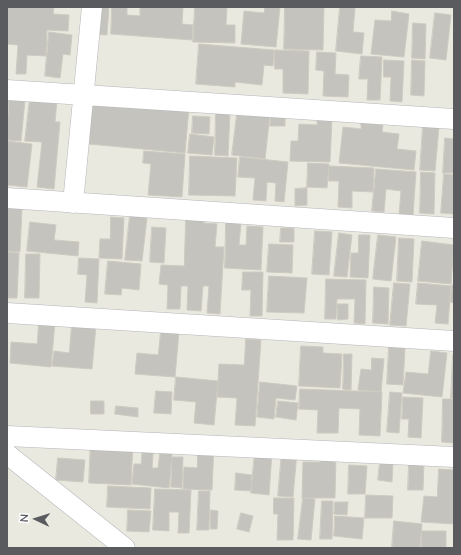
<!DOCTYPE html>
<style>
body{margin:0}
#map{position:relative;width:461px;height:555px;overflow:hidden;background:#eae9e0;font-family:Mulish,sans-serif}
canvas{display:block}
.frame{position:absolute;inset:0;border:8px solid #595b5f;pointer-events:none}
.north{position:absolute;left:16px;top:499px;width:40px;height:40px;-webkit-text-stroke:3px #fff;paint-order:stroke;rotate:274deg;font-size:11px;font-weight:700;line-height:16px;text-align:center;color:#595b5f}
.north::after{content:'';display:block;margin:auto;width:14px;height:18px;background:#595b5f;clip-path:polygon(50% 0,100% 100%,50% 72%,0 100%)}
</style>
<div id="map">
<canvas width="461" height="555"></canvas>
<div class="frame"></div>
<div class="north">N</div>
</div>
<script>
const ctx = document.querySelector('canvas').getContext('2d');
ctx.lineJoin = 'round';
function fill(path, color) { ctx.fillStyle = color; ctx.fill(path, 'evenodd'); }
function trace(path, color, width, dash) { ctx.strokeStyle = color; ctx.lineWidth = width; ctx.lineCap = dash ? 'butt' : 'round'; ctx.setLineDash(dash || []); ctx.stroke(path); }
const building = new Path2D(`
 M7,7h47l-1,7 16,1 -1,16 -21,-1 -1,26 -19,-1 -1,19h-10l2,-29 -11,-1z
 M91,7h18l-2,28 -18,-1z
 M112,7h15v8l13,1v-9h43l-1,17 11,1 -1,15 -81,-6z
 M195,7h32l-1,18h9v18l-42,-1z
 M265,7h15l-4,40 -35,-3 3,-33 20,2z
 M285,7h39l-1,43 -39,-1z
 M340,7l15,1 -2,24 11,1 -2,21 -26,-3z
 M392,11l17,3 -5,43 -33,-3 4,-34 16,1z
 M435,13l16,2 -5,45 -16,-2z
 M413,23l13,1 -1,35 -13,-1z
 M49,32l23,3 -2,20 -7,-1 -3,24 -15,-2z
 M199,44l75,6 -1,16 -9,-1 -2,20 -27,-3v5l-39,-3z
 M275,50l34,1 -1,43 -25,-1v-24h-8z
 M317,52l19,1 -1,21 14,1 -1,22 -25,-1 1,-25 -8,-1z
 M361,56l21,1 -2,43h-13l1,-21h-9z
 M384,60l20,1 -2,41 -12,-1 1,-24h-7z
 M412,60l13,1 -1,35 -13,-1z
 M9,98l16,2 -4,41 -14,-1z
 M30,98l27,2 -2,22h5l-6,67 -17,-2 5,-45 -17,-1z
 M92,104l97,3 -4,46 -96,-9z
 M216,113h14l-2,43 -13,-1z
 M237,114h33l-5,45 -33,-4z
 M271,114l14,1v11h-15z
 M193,116l17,1 -1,17 -17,-1z
 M317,119h15l-2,43 -40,-1 1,-20h7l1,-17 18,1z
 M361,122l22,3 -1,7 17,2 -2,15 19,2 -2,19 -75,-7 4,-36 18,2z
 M423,126l16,1 -4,44 -15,-1z
 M190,134l24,3 -2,18 -24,-2z
 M445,138l9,1v34h-11z
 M7,141l25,3 -5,43 -20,-2z
 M144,151l41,3 -3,43 -34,-2 3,-31 -8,-1z
 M190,156l47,2 -2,38 -46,-1z
 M240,157l48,5 -4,40 -9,-1 1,-18 -9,-1 -1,19 -13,-1 2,-22 -17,-1z
 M308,163l21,1 -2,24 -20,-1z
 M329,166l45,2 -1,24 -21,-1v17l-14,-1 1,-26h-10z
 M376,169l40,3 -3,43 -14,-1 2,-23 -15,-2 -2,23 -12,-1z
 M421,172l14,1 -1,41 -14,-1z
 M444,174l10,1v39l-13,-1z
 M307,188v17l-12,1v-17z
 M7,208l15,1 -2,43 -13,-1z
 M130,215l17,3 -5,43 -17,-1z
 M111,217l13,1 -2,41 -23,-1 1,-19h10z
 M186,219l18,1v3l13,1 -2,23h9l-4,67 -13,-1 2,-27h-6l-2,25 -14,-1 1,-24h-7l-1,23h-13l1,-24 -9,-1 2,-19 23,1z
 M30,222l26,3 -2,15 25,2 -1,14 -51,-5z
 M226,223h15l-2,22h7l1,-19 16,1 -2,43 -36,-2z
 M152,227l14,1 -2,35 -14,-1z
 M281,228h13v14h-14z
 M315,231l17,1 -3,43 -17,-1z
 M339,233l13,2 -5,42 -13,-1z
 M359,235h11l-2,43 -18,-1 1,-24h7z
 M378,235l18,2 -5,44 -18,-2z
 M399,238l15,1 -2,43 -15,-1z
 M422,241l32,4 -3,39 -33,-3z
 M269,244l24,1 -1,28 -25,-1z
 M7,252l12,1 -2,45h-10z
 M26,254h14l-1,44h-14z
 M79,258l20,1 -2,44 -12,-1 2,-27 -9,-1z
 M108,261l33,3 -2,26 -17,-2 -1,7 -16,-1z
 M243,272h20l-1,44h-12l1,-26h-9z
 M269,276l38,2 -3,35 -37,-1z
 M326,279l40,1 -1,44 -11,-1 1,-24h-18l-1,20h-11z
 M394,283l16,1 -4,42 -16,-1z
 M418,283l33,3 -3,38 -13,-1 2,-18 -21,-1z
 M452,285l2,1v17l-4,-1z
 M374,287l15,1 -1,36 -15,-1z
 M337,304h11v15l-10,1z
 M39,321l16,1 -4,45 -41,-4 1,-21 26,2z
 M72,324l24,2 -4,43 -40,-3 2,-15 15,2z
 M161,331l18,1 -4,45 -40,-3 2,-21 21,2z
 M246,339l15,1 -6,86 -20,-1 2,-27 -20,-1 2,-33 25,1z
 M301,346l22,1v6l19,1 -2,34 -41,-2z
 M389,347l16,1 -2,37 -16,-1z
 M431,351l16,2 -5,44 -39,-4 3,-21 22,2z
 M344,354h8l-1,36 -8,-1z
 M453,355h1v43h-3z
 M372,358l12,1 -3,33 -23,-2 3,-21 10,1z
 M176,377l42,4 -4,44 -20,-2 2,-21 -22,-2z
 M260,382l37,4 -2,14 -19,-2 -2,21 -17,-2z
 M300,389l82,3 -2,44 -21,-1 1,-26 -21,-1 -1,25h-21l1,-23 -19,-1z
 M156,391l16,1 -1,22 -17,-1z
 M390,392l12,1 -3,40 -12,-1z
 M403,397l20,1 -2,40 -13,-1 1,-18h-7z
 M443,399h11v44l-12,-1z
 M91,401h13v13h-13z
 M278,401l20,2 -2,17 -20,-3z
 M116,406l22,2v9l-23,-3z
 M91,437l42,5 -2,43 -42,-2z
 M143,442l11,1 -2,25h6l3,-26 12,1 -4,45 -37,-4 2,-20h7z
 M198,445h16l-2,45 -29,-1 1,-22 13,1z
 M255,451l17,2 -3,42 -18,-2z
 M282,451l15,1 -4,45 -15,-1z
 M321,455h15l-1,43h-33l1,-36h17z
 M172,457h11l-1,31 -11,-1z
 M58,458l27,2 -2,22 -27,-2z
 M380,461l13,2 -1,19 -14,-2z
 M409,463l15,1 -1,26h-15z
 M349,465l18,1 -2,28h-17z
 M439,469l15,1v54l-33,-2 3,-26 13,1z
 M236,473l16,2 -1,16 -16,-1z
 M108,486l43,2 -1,21 -43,-2z
 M155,489l36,1 -2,43h-11l1,-21h-10v19l-16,-1z
 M199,491h11l-1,39h-12z
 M366,495l27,1 -1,22h-27z
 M274,498h20l-1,42h-16l1,-26h-4z
 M303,498l12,1 -4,41 -13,-1z
 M322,501h11l-1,38h-12z
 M335,502h13l-1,13 -13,-1z
 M128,510l23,1 -2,21 -22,-1z
 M211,510l7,1 -1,18h-6z
 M241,513l12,3 -4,16 -12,-3z
 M335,516l29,2 -2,21 -28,-3z
 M394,521l28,3 -2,24h-28z
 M422,531h24v17h-24z`);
fill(building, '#c5c3bd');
trace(building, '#cdcbc0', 1);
const street = new Path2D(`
 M7,90l447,29
 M7,198l447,30
 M73,203l19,-196
 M7,313l447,28
 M7,436l447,21
 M7,454l118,94`);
trace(street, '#b3b5b9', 21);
trace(street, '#fff', 20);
</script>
